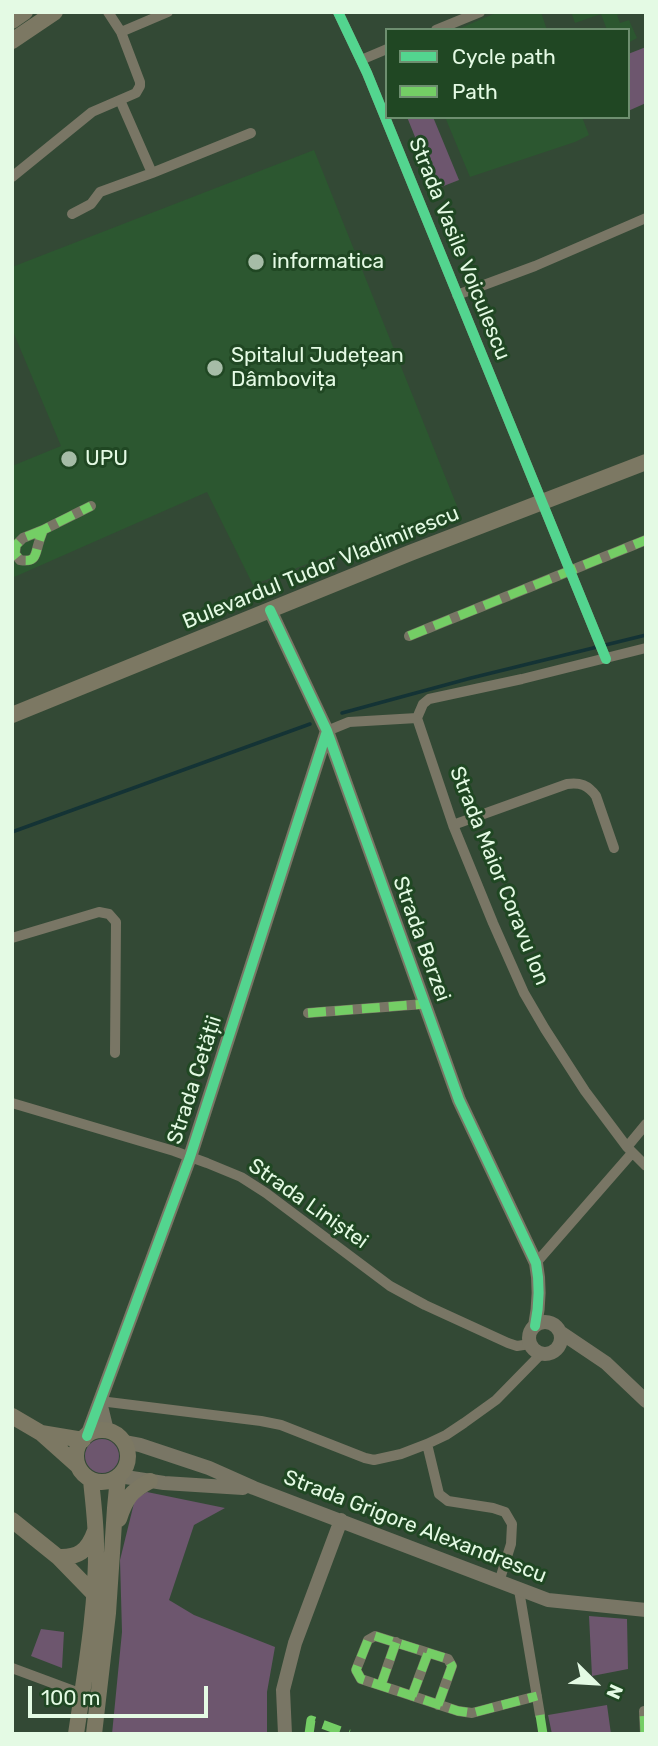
<!DOCTYPE html>
<meta charset="utf-8">
<style>
body{margin:0}
#map{position:relative;width:658px;height:1746px;overflow:hidden;background:#334935;font-family:Rubik,sans-serif}
canvas{display:block}
.frame{position:absolute;inset:0;border:14px solid #e4fae4;pointer-events:none}
.legend{position:absolute;left:385px;top:28px;width:245px;height:91px;box-sizing:border-box;background:#204723;border:2px solid #6e8f70;margin:0;padding:9px 12px;list-style:none;font-size:21px;color:#e4fae4}
.legend li{display:flex;align-items:center;gap:14px;height:35px}
.legend b{width:35px;border:2px solid #6e8f70}
.north{position:absolute;left:560px;top:1648px;width:70px;height:70px;-webkit-text-stroke:5px #204723;paint-order:stroke;rotate:114deg;font-size:19px;font-weight:700;line-height:28px;text-align:center;color:#e4fae4}
.north::after{content:'';display:block;margin:auto;width:24px;height:32px;background:#e4fae4;clip-path:polygon(50% 0,100% 100%,50% 72%,0 100%)}
.scale{position:absolute;left:28px;top:1686px;width:180px;height:32px;box-sizing:border-box;border:4px solid #e4fae4;border-top:0;padding-left:9px;font-size:21px;line-height:24px;white-space:nowrap;color:#e4fae4;-webkit-text-stroke:5px #204723;paint-order:stroke}
</style>
<div id="map">
<canvas width="658" height="1746"></canvas>
<div class="frame"></div>
<ul class="legend">
<li><b style="height:9px;background:#53d58f"></b>Cycle path</li>
<li><b style="height:9px;background:#74ce65"></b>Path</li>
</ul>
<div class="north">N</div>
<div class="scale">100 m</div>
</div>
<script>
const ctx = document.querySelector('canvas').getContext('2d');
ctx.lineJoin = 'round';
function fill(path, color) { ctx.fillStyle = color; ctx.fill(path, 'evenodd'); }
function trace(path, color, width, dash) { ctx.strokeStyle = color; ctx.lineWidth = width; ctx.lineCap = dash ? 'butt' : 'round'; ctx.setLineDash(dash || []); ctx.stroke(path); }
function drawText(font, color, halo, rows, align = 'center') {
  ctx.font = font + ' Rubik,sans-serif'; ctx.lineWidth = 6; ctx.setLineDash([]); ctx.textBaseline = 'middle'; ctx.strokeStyle = halo; ctx.fillStyle = color; for (const [text, x, y, turn = 0] of rows) {
    ctx.save(); ctx.translate(x, y); ctx.rotate((+turn || 0) * Math.PI / 180); ctx.textAlign = isNaN(turn) ? turn : align; if (halo) ctx.strokeText(text, 0, 0); ctx.fillText(text, 0, 0); ctx.restore();
  }
}
fill(new Path2D(`
 M498,12h43l6,18h-91z
 M571,12h54l-8,3 3,8 9,-3 8,18 -9,5v-13h-21l-6,-16 -26,9z
 M445,117h137l7,18 -14,7 -105,35z
 M314,150l143,356 -204,79 -46,-93 -195,86v-112l49,-20 -49,-117v-62z`), '#2c5730');
fill(new Path2D(`
 M646,47v56l-18,8v-57z
 M407,117h26l26,63 -23,9z
 M85 1456a17 17 0 1 1 34 0a17 17 0 1 1-34 0Z
 M147,1492l78,16 -31,17 -25,75 25,15 81,32 -8,45v42h-155l10,-102 -2,-72 15,-61z
 M589,1616l38,3 1,50 -36,7z
 M41,1629l23,3 -2,36 -31,-12z
 M607,1705l4,29h-59l-4,-19z`), '#6d566e');
trace(new Path2D(`
 M342,713l129,-35 175,-43
 M12,832l298,-108`), '#143335', 3.5);
trace(new Path2D(`
 M338,12l29,61 239,586
 M436,30l44,-18
 M121,32l47,-20
 M361,60l26,-11
 M120,100l32,73
 M12,177l80,-65 44,-19 4,-7v-4l-19,-50 -13,-20
 M72,214l19,-10 9,-12 52,-19 99,-40
 M457,295l78,-29 111,-48
 M43,530l-20,8 -7,7 -1,9 5,6c17,3 15,-6 19,-18 1,-4 3,-8 4,-12l48,-24
 M409,636l237,-96
 M417,718l36,107 40,98 31,70 21,36 40,62 42,56 19,19
 M417,718l6,-14 6,-5 93,-20 124,-31
 M327,731l22,-9 68,-4
 M453,825l114,-41c13,-2 21,1 29,12l18,52
 M12,938l87,-26 10,2 7,8 -1,131
 M308,1013l116,-9
 M12,1103l162,48 33,12 34,14 25,16 124,93 35,19 83,38 9,3 13,-2
 M627,1147l19,-23
 M536,1263l96,-110
 M100,1401l161,20 20,4 84,33 9,2 27,-6 26,-10 19,-9 18,-12 32,-23 46,-47
 M427,1444l12,50 9,7 45,7 12,4 7,12 -1,20 -12,38
 M519,1590l21,125
 M12,1668l70,26
 M381,1685l15,-43
 M412,1696l16,-43
 M438,1705l14,-39 -4,-7 -73,-23 -7,4 -12,30 5,9 97,32 14,2 65,-17
 M645,1734l-1,-23h2`), '#797665', 10);
trace(new Path2D(`
 M270,610l57,121 132,369 77,163c4,20 3,43 -1,63
 M529 1338a16 16 0 1 1 32 0a16 16 0 1 1-32 0Z
 M560,1332l46,31 40,38
 M100,1402l7,29
 M87,1436l103,-279 137,-426
 M124,1442l16,3 69,23 45,20 294,112 98,10
 M119,1476l45,7 79,5
 M285,1734l-2,-44 12,-47 46,-123`), '#797665', 14);
trace(new Path2D(`
 M12,21l13,-9
 M12,41l43,-29
 M12,715l398,-162 236,-91
 M12,1416l29,17 37,33
 M76 1456a26 26 0 1 1 52 0a26 26 0 1 1-52 0Z
 M41,1433l42,7
 M119,1519c7,-21 12,-28 31,-38
 M12,1520l46,37 36,37
 M58,1557c20,1 30,-6 37,-26
 M76,1734c9,-61 21,-128 20,-189 0,-22 -3,-44 -5,-65
 M94,1734l14,-121 7,-105 3,-31`), '#7c7863', 16);
trace(new Path2D(`
 M43,530l-20,8 -7,7 -1,9 5,6c17,3 15,-6 19,-18 1,-4 3,-8 4,-12l48,-24
 M409,636l237,-96
 M308,1013l116,-9
 M381,1685l15,-43
 M412,1696l16,-43
 M438,1705l14,-39 -4,-7 -73,-23 -7,4 -12,30 5,9 97,32 14,2 65,-17
 M540,1715l3,19
 M309,1734l2,-14 38,14
 M645,1734l-1,-23h2`), '#74ce65', 9, [18, 9]);
trace(new Path2D(`
 M338,12l29,61 239,586
 M270,610l57,121 132,369 77,163c4,20 3,43 -1,63
 M87,1436l103,-279 137,-426`), '#53d58f', 10);
for (const [x, y, r, color] of [
 [256,262,9,"#a6bca7"],
 [215,368,9,"#a6bca7"],
 [69,459,9,"#a6bca7"]
]) { const dot = new Path2D(); dot.arc(x, y, r, 0, 2 * Math.PI); ctx.fillStyle = color; ctx.fill(dot); trace(dot, '#204723', 2.5); }
drawText('21px', '#e4fae4', '#204723', [
 ["Strada Vasile Voiculescu",459,249,68],
 ["Bulevardul Tudor Vladimirescu",321,568,-22],
 ["Strada Maior Coravu Ion",499,876,68],
 ["Strada Berzei",421,939,70],
 ["Strada Cetății",195,1080,-72],
 ["Strada Liniștei",308,1204,35],
 ["Strada Grigore Alexandrescu",415,1527,21]
]);
drawText('21px', '#e4fae4', '#204723', [
 ["informatica",272,262],
 ["Spitalul Județean",231,356],
 ["Dâmbovița",231,380],
 ["UPU",85,459]
], 'left');
</script>
